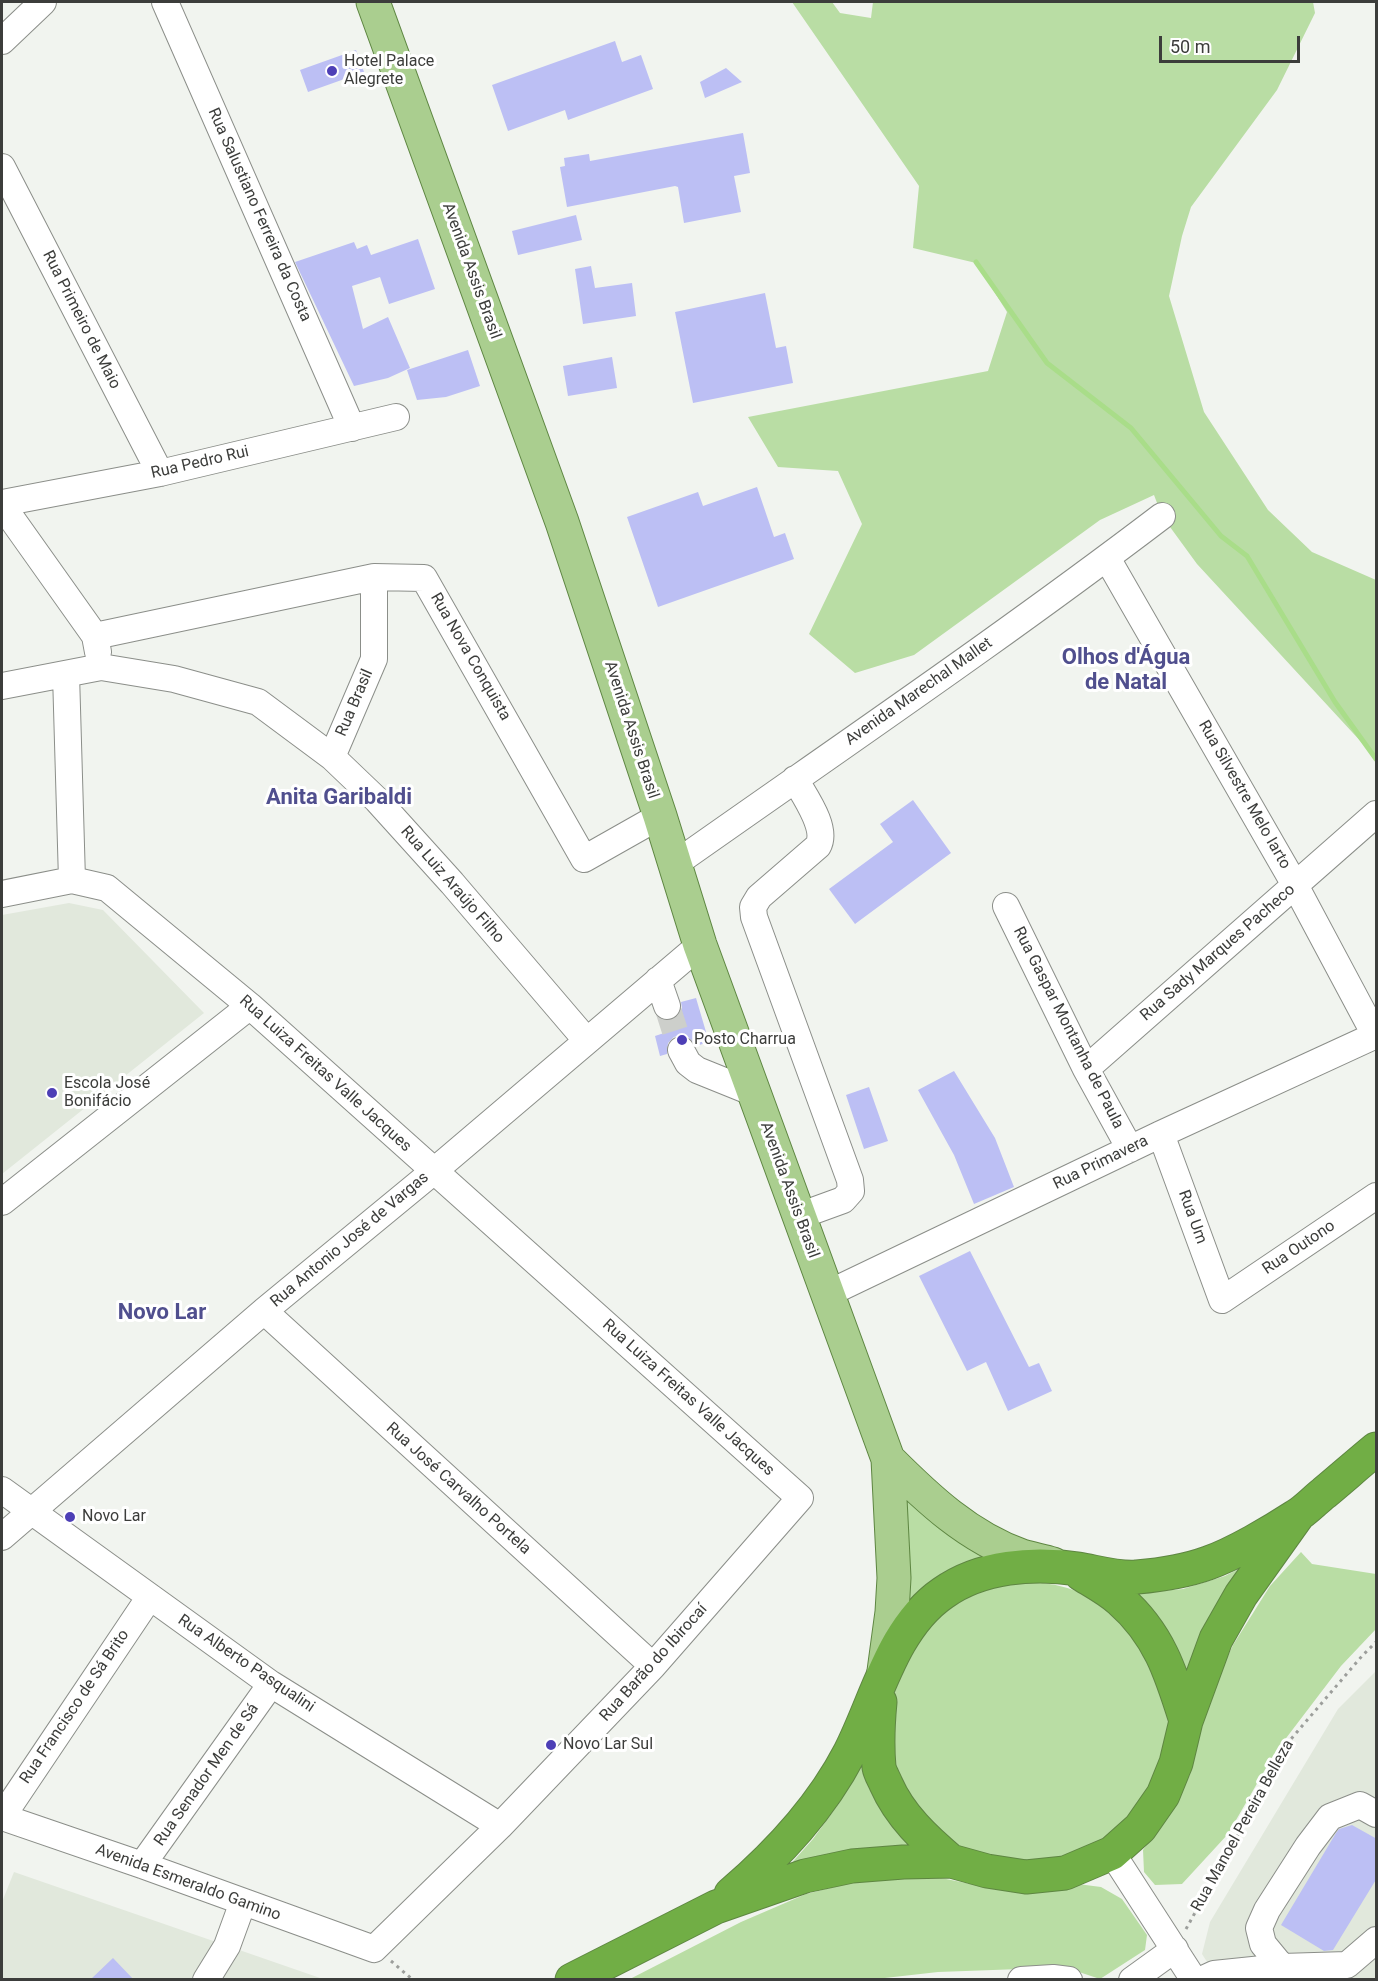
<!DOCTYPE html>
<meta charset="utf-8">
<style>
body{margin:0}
#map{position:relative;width:1378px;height:1981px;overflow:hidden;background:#f1f4ef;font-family:Roboto,sans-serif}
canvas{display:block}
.frame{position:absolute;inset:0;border:3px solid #3c3d3b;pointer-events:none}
.scale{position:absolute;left:1159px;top:36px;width:141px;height:27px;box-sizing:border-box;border:3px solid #3c3d3b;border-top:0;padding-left:8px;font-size:18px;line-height:21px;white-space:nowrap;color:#3c3d3b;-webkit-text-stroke:4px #fff;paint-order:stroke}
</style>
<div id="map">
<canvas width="1378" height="1981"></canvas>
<div class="frame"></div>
<div class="scale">50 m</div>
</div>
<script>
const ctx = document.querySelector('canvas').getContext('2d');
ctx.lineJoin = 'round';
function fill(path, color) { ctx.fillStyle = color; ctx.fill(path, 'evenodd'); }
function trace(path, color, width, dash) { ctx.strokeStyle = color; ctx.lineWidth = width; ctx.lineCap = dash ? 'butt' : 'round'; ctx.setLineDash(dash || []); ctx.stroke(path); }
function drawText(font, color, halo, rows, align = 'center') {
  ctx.font = font + ' Roboto,sans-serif'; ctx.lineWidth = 6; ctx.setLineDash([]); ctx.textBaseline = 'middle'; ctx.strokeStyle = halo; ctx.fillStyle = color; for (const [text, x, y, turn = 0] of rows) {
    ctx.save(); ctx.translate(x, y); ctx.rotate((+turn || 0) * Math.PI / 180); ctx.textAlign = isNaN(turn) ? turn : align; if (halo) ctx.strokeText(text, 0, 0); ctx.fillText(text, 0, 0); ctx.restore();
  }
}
fill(new Path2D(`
 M69,903l34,7 101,103 -202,161v-259z
 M1376,1671v308h-158l-16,-25 8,-32 128,-213z
 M14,1872l309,107 -321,1v-78z`), '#e1e8dc');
fill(new Path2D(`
 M792,2h40l8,11 31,5 2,-16h440l2,11 -38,77 -86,117 -9,29 -13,60 35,116 64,98 44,42 64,28v178l-179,-194 -35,-48 -8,-21 -54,25 -186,135 -59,18 -46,-39 53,-110 -24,-53 -60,-4 -30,-50 240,-46 19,-59 -31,-49 -63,-15 6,-62z
 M895,1479l100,82 -94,52z
 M1301,1552l11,12 64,10v55l-35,37 -67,88 -46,80 -46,50 -27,1 -11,-13 -1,-22 22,-30 25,-45 6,-49 37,-81 37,-59z
 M1258,1559l-72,122 -58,-87 55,-5 42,-13z
 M886 1723a141 141 0 1 1 282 0a141 141 0 1 1-282 0Z
 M864,1756c3,13 5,26 9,38 8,24 32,42 50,58l-144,25 34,-38 27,-37z
 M941,1878l65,13 64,-8 31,4 21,12 25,36 -2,15 -45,29 -21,-7 -31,-4 -110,4 -71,8h-239l113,-58 65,-28 56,-14z`), '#b9dda4');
trace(new Path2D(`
 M976,262l71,101 84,65 90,108 26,20 88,146 41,57`), '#a9dd89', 5);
fill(new Path2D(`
 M615,41l7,21 19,-7 12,34 -85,31 -3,-10 -57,21 -16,-46z
 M356,50l8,22 -56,20 -8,-22z
 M726,68l16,14 -37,16 -5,-16z
 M743,133l7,40 -16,3 7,36 -57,11 -6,-36 -3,-1 -108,21 -7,-40 5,-1 -1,-8 25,-4 1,7z
 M576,215l6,25 -64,15 -6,-24z
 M418,239l17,50 -46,15 -9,-27 -28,9 11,43 25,-12 22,51 -22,10 -34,8 -59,-124 59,-20 3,7 10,-4 4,10z
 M591,266l4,22 37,-5 4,33 -53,8 -8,-55z
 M765,293l11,55 10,-2 7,37 -100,20 -18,-91z
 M468,350l12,36 -34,11 -29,3 -10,-30z
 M612,357l5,31 -49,8 -5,-30z
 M757,487l17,50 11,-4 9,26 -136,48 -31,-90 71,-25 5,14z
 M913,800l38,53 -96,71 -26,-35 64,-47 -13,-18z
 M696,998l13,44 -13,4 -8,-9 -7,-2 -7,2 -6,6 -1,11 -7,2 -5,-20 15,-5 -3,-10 5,-1 7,-5 3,-7 -1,-6z
 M954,1071l41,67 19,49 -40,17 -20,-49 -36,-65z
 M869,1087l19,54 -24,8 -18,-54z
 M970,1251l59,116 10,-4 13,28 -44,20 -22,-49 -19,9 -48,-95z
 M1352,1825l25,14v39l-44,72 -9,1 -43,-26 55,-92 3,-4z
 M113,1958l21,22h-44z`), '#bcbff4');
trace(new Path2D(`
 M667,1006l14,44`), '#cdcfcb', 26, [26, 13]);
const minor = new Path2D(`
 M165,2l187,426
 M2,41l41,-39
 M2,167l158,306
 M2,503l158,-30 236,-56
 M2,505l93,131 3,16
 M1107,558l188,327 80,150
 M95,636l279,-59 50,1 160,281 76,-43
 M66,674l6,206
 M2,686l99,-19 73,12 84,23 74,55 45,43 75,83 135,158
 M332,757l42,-98v-82
 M795,779c10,18 33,49 23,67l-59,51 -6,10 1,10 96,263 1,11 -8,9 -44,16
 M675,864c163,-115 328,-227 487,-348
 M2,894l70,-14 35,8 143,118 550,492 -147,168 -153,160 -126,123 -232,-84 -140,-48
 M1006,906l80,163 44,80
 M658,980l9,26
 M681,1050l7,13 9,7 57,23
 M1086,1069l290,-255
 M1161,1134l61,166 154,-104
 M2,1202l248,-196
 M827,1294l334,-160 215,-99
 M264,1311l389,355
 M2,1490l269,194 229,142
 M2,1537l262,-226 170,-140 266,-226
 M2,1817l147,-219
 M1112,1853l82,127
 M142,1865l129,-181
 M1282,1967l-19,-23 -4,-16 8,-18 41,-64 22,-29 30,-12 16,9
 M206,1980l21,-34 16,-44
 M1021,1980l32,-2 16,2
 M1132,1980l43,-31
 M1201,1980l13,-6 68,-7 65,-2 29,-25`);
const major = new Path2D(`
 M373,2l189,520 98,294 40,129 188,514 6,119 -2,34 -8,59
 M888,1459c39,39 80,78 134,97 10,3 21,5 31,8`);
const highway = new Path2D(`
 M1081,1574c13,8 28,16 39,26 39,34 51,73 66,121
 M880,1702c-2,21 -3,43 -1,65 1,6 5,12 7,17 14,32 39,55 65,77
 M731,1894c48,-41 90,-86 119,-142 27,-53 42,-124 93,-159 38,-27 91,-31 135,-24 18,3 42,10 59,8 23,-2 49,-6 71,-14 26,-9 65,-32 88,-47 10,-6 19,-16 28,-23 18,-15 35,-30 52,-44
 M572,1980l144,-73 89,-31 47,-10 51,-4 48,-1 36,10 39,6 39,-4 47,-20 28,-25 23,-33 13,-32 10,-42 30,-82 25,-44 57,-80`);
trace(minor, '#8b8e89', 28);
trace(major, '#5e8642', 35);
trace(highway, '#5e8642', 35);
trace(new Path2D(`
 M1186,1929l105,-190 71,-83 14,-14
 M391,1961l22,19`), '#9c9e9b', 3, [3, 4.5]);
trace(minor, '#fff', 26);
trace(major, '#aace8f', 33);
trace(highway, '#71ae45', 33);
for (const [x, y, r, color] of [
 [332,71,6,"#4d3fb6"],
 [682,1040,6,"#4d3fb6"],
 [52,1093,6,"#4d3fb6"],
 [70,1517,6,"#4d3fb6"],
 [551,1745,6,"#4d3fb6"]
]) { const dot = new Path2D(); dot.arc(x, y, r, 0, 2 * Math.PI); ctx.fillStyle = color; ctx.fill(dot); trace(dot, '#fff', 2); }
drawText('16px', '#3c3d3b', '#fff', [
 ["Hotel Palace",344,62],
 ["Alegrete",344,80],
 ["Posto Charrua",694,1040],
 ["Escola José",64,1084],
 ["Bonifácio",64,1102],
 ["Novo Lar",82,1517],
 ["Novo Lar Sul",563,1745]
], 'left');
drawText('16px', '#3c3d3b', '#fff', [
 ["Rua Salustiano Ferreira da Costa",259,215,66],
 ["Avenida Assis Brasil",471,271,70],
 ["Rua Primeiro de Maio",81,320,63],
 ["Rua Pedro Rui",200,463,-13],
 ["Rua Nova Conquista",470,657,60],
 ["Avenida Marechal Mallet",919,692,-35],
 ["Rua Brasil",355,703,-67],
 ["Avenida Assis Brasil",631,730,72],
 ["Rua Silvestre Melo Iarto",1244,795,60],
 ["Rua Luiz Araújo Filho",452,885,49],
 ["Rua Sady Marques Pacheco",1218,953,-41],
 ["Rua Gaspar Montanha de Paula",1068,1028,63],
 ["Rua Luiza Freitas Valle Jacques",325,1074,42],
 ["Rua Primavera",1101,1163,-26],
 ["Avenida Assis Brasil",789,1190,70],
 ["Rua Um",1192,1217,70],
 ["Rua Antonio José de Vargas",350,1240,-40],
 ["Rua Outono",1299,1248,-34],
 ["Rua Luiza Freitas Valle Jacques",688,1398,42],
 ["Rua José Carvalho Portela",458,1489,42],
 ["Rua Barão do Ibirocaí",654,1663,-48],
 ["Rua Alberto Pasqualini",246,1664,34],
 ["Rua Francisco de Sá Brito",75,1707,-56],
 ["Rua Senador Men de Sá",207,1775,-55],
 ["Rua Manoel Pereira Belleza",1243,1826,-61],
 ["Avenida Esmeraldo Gamino",188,1883,20]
]);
drawText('bold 22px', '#504f8e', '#fff', [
 ["Olhos d'Água",1126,658],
 ["de Natal",1126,683],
 ["Anita Garibaldi",339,798],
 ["Novo Lar",162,1313]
]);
</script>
